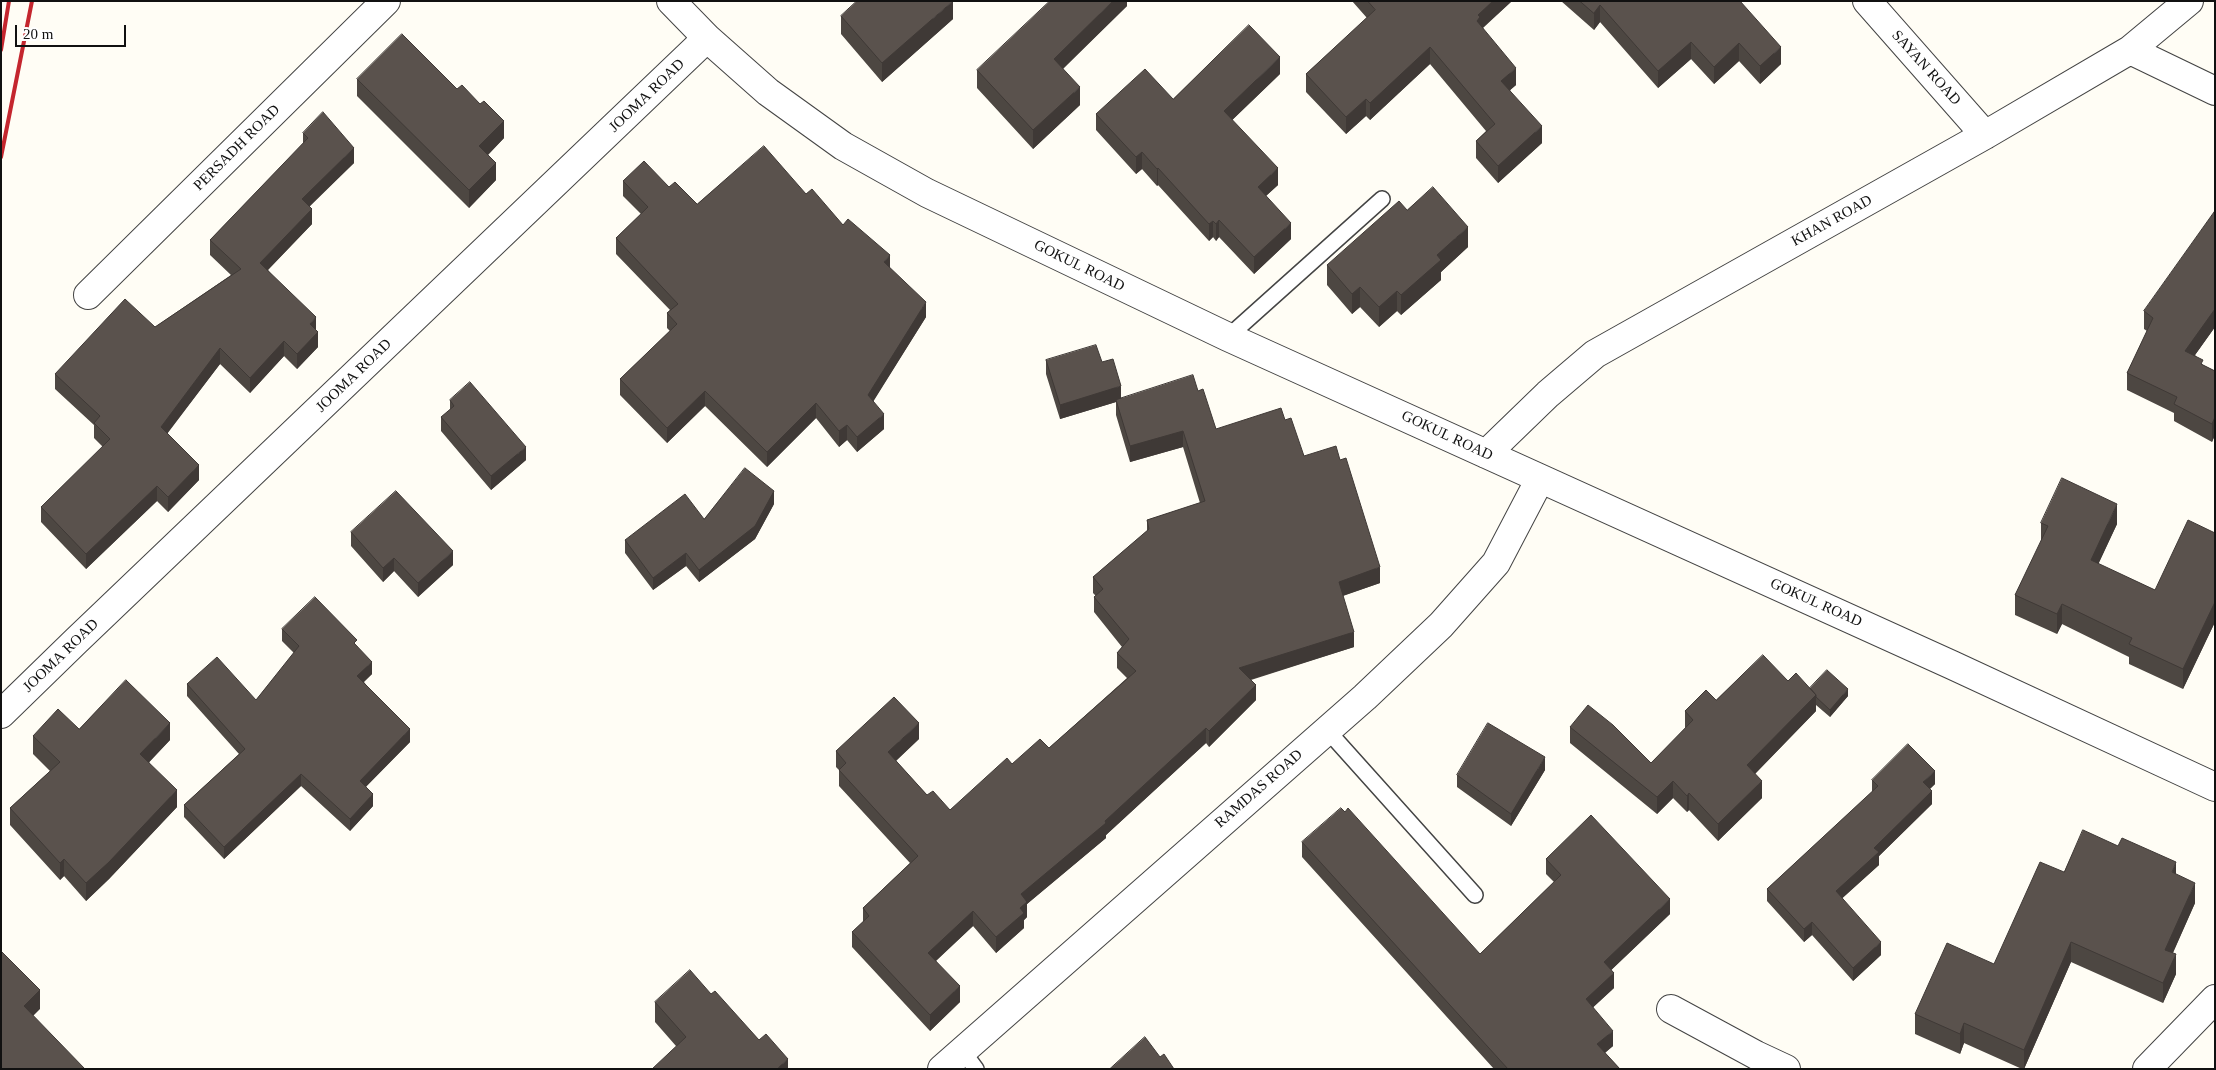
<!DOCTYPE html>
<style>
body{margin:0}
#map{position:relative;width:2216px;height:1070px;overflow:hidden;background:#fffdf5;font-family:Georgia,serif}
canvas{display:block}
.frame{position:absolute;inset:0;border:2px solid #111;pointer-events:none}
.scale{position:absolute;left:15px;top:25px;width:111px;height:22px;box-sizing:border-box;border:2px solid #111;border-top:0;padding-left:6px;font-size:15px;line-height:18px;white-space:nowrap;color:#111;-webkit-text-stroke:4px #fff;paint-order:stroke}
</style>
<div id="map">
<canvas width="2216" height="1070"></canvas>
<div class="frame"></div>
<div class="scale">20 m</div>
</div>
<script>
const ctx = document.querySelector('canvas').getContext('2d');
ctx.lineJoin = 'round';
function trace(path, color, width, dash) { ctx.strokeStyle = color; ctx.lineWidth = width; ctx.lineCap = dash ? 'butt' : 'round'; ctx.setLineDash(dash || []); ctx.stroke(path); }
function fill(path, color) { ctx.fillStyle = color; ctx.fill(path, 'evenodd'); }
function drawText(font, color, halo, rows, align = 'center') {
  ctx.font = font + ' Georgia,serif'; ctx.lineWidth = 5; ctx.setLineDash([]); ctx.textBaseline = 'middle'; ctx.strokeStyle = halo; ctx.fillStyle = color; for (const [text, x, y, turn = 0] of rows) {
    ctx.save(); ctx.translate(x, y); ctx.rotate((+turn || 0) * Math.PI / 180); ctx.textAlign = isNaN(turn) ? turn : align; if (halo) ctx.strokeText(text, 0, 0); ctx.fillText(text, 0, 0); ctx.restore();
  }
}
const lane = new Path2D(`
 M1228,337l154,-138
 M1327,730l148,165
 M962,1050l14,19`);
const street = new Path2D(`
 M671,1l36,37 61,54 75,54 84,47 301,144 724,328 263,122
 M1867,1l118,134
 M2130,50l85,41
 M88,295l298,-294
 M1486,454l62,-60 47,-40 390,-219 145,-85 59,-49
 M1,714l75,-73 631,-603
 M1671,1009l85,46 30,14
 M942,1069l423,-372 76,-72 55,-62 44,-84
 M2147,1069l68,-70`);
trace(lane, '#444', 18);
trace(street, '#444', 30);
trace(lane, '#fff', 15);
trace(street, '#fff', 28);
trace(new Path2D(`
 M1,50l8,-49
 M1,157l31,-156`), '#c4262e', 4);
fill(new Path2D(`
 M1127,1v5l-64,63 17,36 -47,44 -56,-61v-18z
 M1352,1h160l-29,27 33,57 -6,5 32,53 -44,40 -22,-25v-17l10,-10 -56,-67 -60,56 -4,-4 -20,18 -40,-42v-18l61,-56z
 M1561,1h179l41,63 -21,20 -21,-23 -25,23 -23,-25 -33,29 -58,-66 -6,8z
 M841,16l112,3 -71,63 -41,-48z
 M1280,74l-48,46 46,65 -12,11 25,43 -37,35 -35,-37 -3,4 -3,-4 -4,4 -51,-56 -1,1 -15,-17 -6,5 -40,-44v-16l77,-15z
 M357,79l147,59 -16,17 8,25 -27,28 -112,-112z
 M303,133l51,30 -45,43 3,18 -44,46 48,61 2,16 -21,22 -13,-13 -34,37 -30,-29 -53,69 32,47 -31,32 -11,-11 -71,68 -45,-47v-15l62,-60 -9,-9v-13l-39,-36v-15l100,-47 76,-52 -21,-20v-15l93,-96z
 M623,181l46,6 28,17 109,-10 37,31 47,43 36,49 -53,84 11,28 -27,23 -10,-12 -8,7 -23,-29 -49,49 -62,-61 -38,37 -47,-48v-16l50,-48 -3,-3v-15l3,-3 -54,-56v-16l25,-24 -18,-18z
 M1407,210l61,37 -27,25v8l-40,35 -4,-4 -18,16 -19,-20 -8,7 -25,-29v-20z
 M2215,211v116l-20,28 8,10 12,6v64l-3,7 -38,-21v-8l-47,-23v-17l20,-42 -3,-2v-18z
 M1046,360l56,2 19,36 77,-7 18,38 69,-9 19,36 36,4 40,123 -37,13 11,51 -103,33 5,20 -47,47 -3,-4 -100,92v3l-79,66v13l-3,3v8l-28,25 -23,-27 -37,35 24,41 -30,29 -78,-84v-15l11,-10v-14l47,-45 -71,-77v-16l-3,-3v-16l83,-12 -23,22 31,34 23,15 62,-46 37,-16 78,-70 -10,-10v-15l5,-6 -28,-35v-15l2,-1 -3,-3v-16l54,-46v-11l53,-17 -17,-56 -53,15 -14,-47v-13l-56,17 -14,-45z
 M450,400l76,60 -35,30 -50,-59v-14l9,-7z
 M774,504l-19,35 -56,43 -13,-16 -33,24 -28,-37v-13l79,-21z
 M2041,523l76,1 -19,40 57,26 60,-57v89l-32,67 -54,-25v-7l-67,-33 -5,10 -42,-19v-20l26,-53z
 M351,532l102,33 -35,32 -24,-26 -11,11 -32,-36z
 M282,629l75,17 15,28 -8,8 46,60 -44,44 7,20 -23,25 -49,-45 -77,73 -40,-42v-12l55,-51 -52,-58v-12l69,16 38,-47 -12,-12z
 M1788,681l22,7 38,8 -18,21 -14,-12v6l-61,63 7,24 -44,43 -29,-31 -2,2 -14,-14 -16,16 -87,-71v-16l81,36 35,-35h-1v-17l31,-11z
 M79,729l91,11 -21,22 28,45 -68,72 -23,22 -22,-25 -4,4 -50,-55v-17l40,-37 -17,-17v-18z
 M1545,770l-34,56 -54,-39v-12z
 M1872,780l63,4 -5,5 2,15 -53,52v9l-37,33 39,57 -28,26 -41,-46 -8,7 -37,-41v-12l105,-97z
 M1302,842l178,112 74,-72 -8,-8v-15l124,55 -59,56 3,18 -21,19 20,39 -8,7 15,16h-126l-192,-212z
 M2064,872l112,3 19,28 -22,50 3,21 -13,29 -92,-41 -47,107h-2l-58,-26 -4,11 -45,-20v-20l79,-50z
 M711,994l48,46 29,29 -112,-23 -21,-24v-20z`), '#4d4742');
fill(new Path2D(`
 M953,1v18l-71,63v-19z
 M1113,1h14v5l-73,71v-18z
 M1493,1h19l-32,29 -3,-9 1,-6z
 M1600,5v17l-6,8v-17z
 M1691,42v17l-33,29v-17z
 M1739,43v18l-25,23v-17z
 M1430,47v17l-60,56v-17z
 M1781,47v17l-21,20v-18z
 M1280,57v17l-56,54v-17z
 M1516,68v17l-15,13v-17z
 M1080,87v18l-47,44v-19z
 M1366,99v17l-20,18v-17z
 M504,121v17l-25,26v-18z
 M1542,126v17l-44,40v-17z
 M354,148v15l-52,51v-15z
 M1142,152v17l-6,5v-17z
 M496,163v17l-27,28v-18z
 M1158,168v17l-1,1v-17z
 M1278,168v17l-20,18v-16z
 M312,209v15l-52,54v-15z
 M1219,220v17l-3,4v-17z
 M1213,221v16l-4,4v-17z
 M1291,223v16l-37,35v-17z
 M1468,227v20l-27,25v8l-40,35v-20l36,-40z
 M890,255v15l-6,-8z
 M1360,287v20l-8,7v-20z
 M1397,291v20l-18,16v-20z
 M926,302v15l-58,93v-15z
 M2215,309v18l-30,42v-18z
 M316,317v15l-6,-8z
 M318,332v15l-21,22v-15z
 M284,341v15l-34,37v-15z
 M220,348v16l-59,78v-15z
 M1121,386v14h-5v2l-56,17v-14z
 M705,391v15l-38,37v-15z
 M816,403v15l-49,49v-15z
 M884,414v15l-27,23v-15z
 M2215,417v18l-3,7v-18z
 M847,425v15l-8,7v-16z
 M1183,431v16l-53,15v-16z
 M526,447v13l-35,30v-14z
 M199,465v15l-31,32v-15z
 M157,486v15l-71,68v-15z
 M774,491v13l-19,35 -56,43v-12z
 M2117,504v20l-26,56v-20z
 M453,551v14l-35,32v-14z
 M686,553v13l-33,24v-12z
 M394,558v13l-11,11v-14z
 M1380,567v16l-41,14v-15z
 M2215,602v20l-32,67v-20z
 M2062,604v20l-5,10v-20z
 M1354,632v15l-115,36v-15z
 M372,662v12l-15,14v-12z
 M1256,685v15l-47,47v-16z
 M1848,689v7l-18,21v-7z
 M1816,695v16l-69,71v-17z
 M170,723v17l-30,32v-18z
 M919,723v16l-31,29v-16z
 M1206,728v15l-100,92v3l-79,66v13l-3,3v8l-28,25v-16l25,-43 84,-73z
 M410,729v13l-50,51v-12z
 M1545,757v13l-34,56v-12z
 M1935,771v13l-12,11v-13z
 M301,774v12l-77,73v-12z
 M1673,781v17l-16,16v-17z
 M1762,781v17l-44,43v-17z
 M177,790v17l-68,72 -23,22v-18z
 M1932,791v13l-53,52v9l-43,39v-13l38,-43z
 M1689,793v17l-2,2v-16z
 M373,794v12l-23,25v-12z
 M64,859v17l-4,4v-17z
 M2176,862v20l-4,-10z
 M2195,883v20l-30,67v-20z
 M1670,899v15l-66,63v-15z
 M973,911v15l-45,42v-15z
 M1812,922v13l-8,7v-13z
 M1881,942v13l-28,26v-13z
 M2071,942v20l-47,107v-19z
 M2176,954v20l-13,29v-20z
 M1614,973v15l-28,26v-15z
 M960,986v16l-30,29v-16z
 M40,990v19l-16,16v-19z
 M1964,1023v20l-4,11v-20z
 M1613,1031v15l-16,13v-15z
 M788,1059v10h-11z`), '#3f3936');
const building = new Path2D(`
 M857,1h96l-71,62 -41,-47z
 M1050,1h63l-59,58 26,28 -47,43 -56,-60z
 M1368,1h125l-15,14 2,2 -3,4 39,47 -15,13 41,45 -44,40 -22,-25 19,-17 -65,-77 -60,56 -4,-4 -20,18 -40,-43 69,-64z
 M1580,1h160l41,46 -21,19 -21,-23 -25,24 -23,-25 -33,29 -58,-66 -6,8z
 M1249,25l31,32 -56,54 54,57 -20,19 33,36 -37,34 -35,-37 -3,4 -3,-3 -4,3 -51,-56 -1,1 -15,-17 -6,5 -40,-43 49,-45 28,30z
 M402,34l55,55 5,-4 18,19 4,-3 20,20 -25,25 17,17 -27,27 -112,-111z
 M323,112l31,36 -52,51 10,10 -52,54 56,54 -6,7 8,8 -21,22 -13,-13 -34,37 -30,-30 -59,79 38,38 -31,32 -11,-11 -71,68 -45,-47 69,-68 -16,-16 6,-7 -45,-42 70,-75 30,28 86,-58 -31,-29 98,-102 -5,-5z
 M764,146l42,48 6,-5 31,36 5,-6 42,36 -6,7 42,40 -58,93 16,19 -27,23 -10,-12 -8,6 -23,-28 -49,49 -62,-61 -38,37 -47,-49 57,-55 -10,-11 11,-9 -62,-66 32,-31 -25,-26 21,-20 25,26 6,-5 22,22z
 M1433,187l35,40 -31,28 4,5 -40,35 -4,-4 -18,16 -19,-20 -8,7 -25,-29 72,-64 8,9z
 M2215,211v98l-30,42 18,9 -2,4 14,7v46l-3,7 -38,-20 3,-7 -50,-24 26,-55 -9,-7z
 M1096,345l6,17 11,-3 8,27 -61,19 -14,-45z
 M1193,375l5,16 5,-2 13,40 65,-21 4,12 6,-2 13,38 32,-10 4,14 6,-2 34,109 -41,15 15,50 -115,36 17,17 -47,46 -3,-3 -101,93 1,2 -85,71 6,8 -7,6 4,5 -28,24 -23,-26 -45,42 32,33 -30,29 -78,-83 17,-16 -6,-8 55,-52 -79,-86 7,-7 -10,-12 58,-54 25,26 -31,29 39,43 6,-4 17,19 57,-52 5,6 28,-25 9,9 87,-77 -19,-18 12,-14 -35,-42 9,-8 -10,-12 56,-48 -2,-9 58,-19 -22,-70 -53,15 -14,-46z
 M470,382l56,65 -35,29 -50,-59 13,-11 -4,-6z
 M745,468l29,23 -19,35 -56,44 -13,-17 -33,25 -28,-38 60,-46 19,25z
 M2062,478l55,26 -26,56 64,30 33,-70 27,13v69l-32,67 -54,-25 3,-6 -70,-34 -5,10 -42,-19 33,-69 -7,-3z
 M396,491l57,60 -35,32 -24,-25 -11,10 -32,-36z
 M315,597l42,43 -3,3 18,19 -15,14 53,53 -50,52 13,13 -23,25 -49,-45 -77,73 -40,-42 61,-56 -58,-65 30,-27 39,43 43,-54 -17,-17z
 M1763,655l25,26 8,-8 20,22 -69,70 15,16 -44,43 -29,-31 -2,3 -14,-15 -16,16 -87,-70 18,-22 25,20 38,38 42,-43 -8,-9 21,-21 10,10z
 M1827,670l21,19 -18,21 -14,-13v-2l-6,-7z
 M126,680l44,43 -30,31 37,36 -68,72 -23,21 -22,-24 -4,4 -50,-55 50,-46 -27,-26 25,-27 21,20z
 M1488,723l57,34 -34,57 -54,-39z
 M1908,744l27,27 -12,11 9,9 -58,57 5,4 -43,39 45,51 -28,26 -41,-46 -8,7 -37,-40 111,-103 -6,-6z
 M1341,808l4,4 3,-4 132,146 81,-79 -15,-16 45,-44 79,84 -66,63 10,11 -28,26 27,32 -16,13 23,25h-112l-206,-227z
 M2083,830l35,16 4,-8 54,24 -4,10 23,11 -30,67 11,4 -13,29 -92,-41 -47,108 -60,-27 -4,11 -45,-20 32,-71 47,21 46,-102 24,10z
 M1,951l39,39 -16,16 61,63h-84z
 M690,970l21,24 4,-3 44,49 7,-6 22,25 -11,10h-125l34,-32 -31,-35z
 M1145,1037l15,20 4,-3 10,15h-64z`);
fill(building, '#5a524d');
trace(building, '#3f3936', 1);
drawText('15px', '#111', '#fff', [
 ["SAYAN ROAD",1926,68,48],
 ["JOOMA ROAD",647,96,-44],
 ["PERSADH ROAD",237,148,-45],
 ["KHAN ROAD",1832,221,-29],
 ["GOKUL ROAD",1079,266,26],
 ["JOOMA ROAD",354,376,-44],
 ["GOKUL ROAD",1447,436,25],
 ["GOKUL ROAD",1816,603,24],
 ["JOOMA ROAD",61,656,-44],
 ["RAMDAS ROAD",1259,789,-41]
]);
</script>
